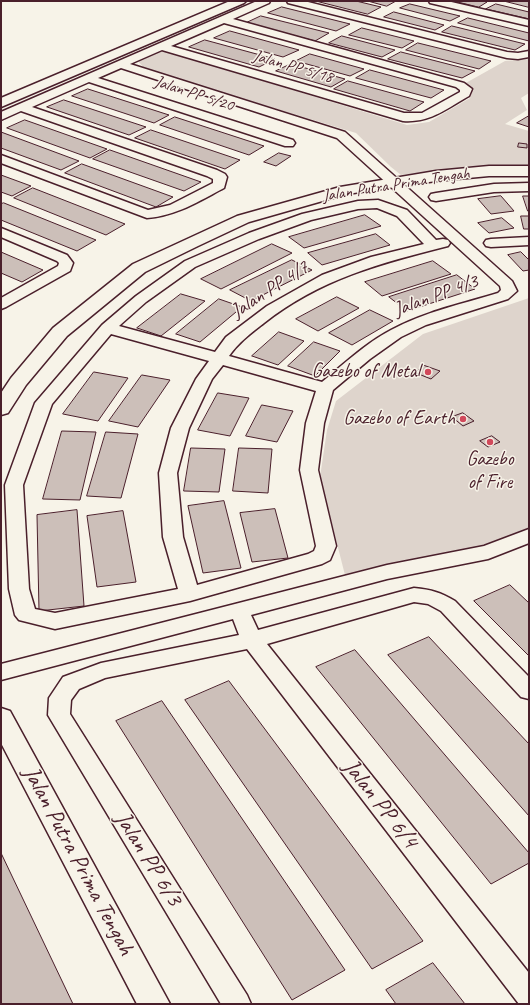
<!DOCTYPE html>
<style>
body{margin:0}
#map{position:relative;width:530px;height:1005px;overflow:hidden;background:#f7f3e8;font-family:Caveat,sans-serif}
canvas{display:block}
.frame{position:absolute;inset:0;border:2px solid #4a1f2b;pointer-events:none}
</style>
<div id="map">
<canvas width="530" height="1005"></canvas>
<div class="frame"></div>
</div>
<script>
const ctx = document.querySelector('canvas').getContext('2d');
ctx.lineJoin = 'round';
function fill(path, color) { ctx.fillStyle = color; ctx.fill(path, 'evenodd'); }
function trace(path, color, width, dash) { ctx.strokeStyle = color; ctx.lineWidth = width; ctx.lineCap = dash ? 'butt' : 'round'; ctx.setLineDash(dash || []); ctx.stroke(path); }
function drawText(font, color, halo, rows, align = 'center') {
  ctx.font = font + ' Caveat,sans-serif'; ctx.lineWidth = 3; ctx.setLineDash([]); ctx.textBaseline = 'middle'; ctx.strokeStyle = halo; ctx.fillStyle = color; for (const [text, x, y, turn = 0] of rows) {
    ctx.save(); ctx.translate(x, y); ctx.rotate((+turn || 0) * Math.PI / 180); ctx.textAlign = isNaN(turn) ? turn : align; if (halo) ctx.strokeText(text, 0, 0); ctx.fillText(text, 0, 0); ctx.restore();
  }
}
fill(new Path2D(`
 M158,52h11l238,73 22,-3 41,-24 2,-6 -8,-8 41,-23 24,-2v34l-8,5 6,12 -22,14 24,7v35h-55l-73,9 -10,-8 -35,-34 -211,-64 -8,-9z
 M529,298v233l-20,9 -163,39 -26,-102 7,-47 9,-29 87,-67z`), '#ded4cc');
const building = new Path2D(`
 M316,1h40l25,6 -13,7z
 M368,1h28l-9,5z
 M454,1h28l5,1 -8,5z
 M504,1h25v6z
 M410,4l50,12 -10,5 -50,-13z
 M496,4l33,8v7l-43,-10z
 M282,7l68,17 -14,7 -68,-18z
 M394,12l50,13 -9,5 -51,-13z
 M261,16l68,17 -14,8 -69,-18z
 M468,18l61,15v8l-71,-18z
 M452,26l73,18 -10,6 -73,-18z
 M362,28l52,13 -12,7 -53,-13z
 M230,31l69,19 -16,7 -69,-19z
 M342,36l53,14 -13,7 -53,-14z
 M205,40l70,19 -16,8 -70,-20z
 M418,43l73,18 -12,8 -73,-19z
 M401,52l74,19 -13,7 -74,-19z
 M310,54l54,15 -14,7 -54,-15z
 M291,64l54,15 -14,8 -55,-16z
 M370,70l74,20 -13,8 -75,-20z
 M348,81l76,21 -14,9 -76,-22z
 M88,89l81,26 -15,8 -82,-27z
 M64,100l82,27 -17,8 -82,-28z
 M529,116v11l-12,-4z
 M175,117l89,29 -15,9 -89,-30z
 M25,120l82,29 -17,9 -83,-30z
 M151,130l89,30 -15,9 -90,-31z
 M1,132l78,29 -18,9 -60,-22z
 M519,143l8,1v4l-9,-1z
 M110,150l91,32 -17,9 -91,-32z
 M279,153l12,3 -15,10 -12,-4z
 M82,164l91,33 -17,10 -91,-34z
 M1,175l30,11 -19,10 -11,-4z
 M33,188l92,36 -19,11 -92,-37z
 M501,196l13,15 -23,3 -13,-15z
 M523,196h6v15h-1z
 M4,203l92,37 -19,11 -76,-31v-16z
 M365,215l16,11 -77,22 -15,-11z
 M521,216h8v13h-5z
 M502,218l12,10 -25,5 -11,-10z
 M376,234l14,11 -68,20 -14,-12z
 M272,244l20,9 -71,36 -20,-10z
 M1,252l42,18 -21,12 -21,-9z
 M521,252l8,8v10l-6,1 -15,-16z
 M292,260l20,10 -61,31 -21,-11z
 M433,261l18,13 -69,22 -17,-14z
 M457,275l18,14 -68,22 -18,-14z
 M181,294l24,7 -44,35 -24,-8z
 M337,297l22,11 -41,23 -22,-12z
 M219,299l23,8 -42,35 -24,-8z
 M370,310l23,11 -41,24 -23,-12z
 M279,332l25,9 -26,24 -26,-9z
 M314,342l26,9 -25,25 -27,-10z
 M423,365l17,6 -9,8 -15,-6z
 M94,372l34,6 -30,43 -35,-7z
 M142,375l28,5 -32,47 -29,-6z
 M218,393l31,5 -19,38 -32,-6z
 M262,405l31,6 -16,31 -31,-6z
 M463,413l11,8 -11,5 -11,-9z
 M62,431l34,1 -16,68 -37,-1z
 M106,432l32,2 -17,64 -34,-2z
 M492,436l8,6 -12,5 -8,-6z
 M191,448l34,1 -6,43 -35,-1z
 M239,448l33,1 -4,44 -35,-2z
 M224,501l17,67 -38,5 -15,-67z
 M275,509l13,49 -36,4 -12,-49z
 M77,510l7,96 -45,5 -2,-96z
 M123,511l13,71 -39,5 -10,-71z
 M510,585l19,18v53l-55,-55z
 M429,637l100,107v72l-141,-161z
 M355,650l174,203v10l-38,21 -175,-217z
 M229,681l194,260 -51,28 -187,-269z
 M162,701l183,269 -53,30 -176,-279z
 M1,853l72,151h-72z
 M433,963l32,41h-69l-10,-14z`);
fill(building, '#ccbfb9');
trace(building, '#4a1f2b', 1);
const street = new Path2D(`
 M257,1h13l-1,2 -36,16 231,64 8,6 -3,7c-23,13 -39,27 -66,25l-241,-71 -32,14 215,68 167,149 5,10 -9,8 -82,26 -25,12 -31,22 -37,31 -9,33 -6,47 18,76 -6,14 -8,4 -132,37 -135,28 -36,-9 -4,-5 -6,-26 -4,-104 30,-82 67,-78 34,-29 49,-35 64,-28 53,-19 56,-13 20,-1 29,10 29,30 7,-1 5,1 2,3 -2,3c-68,17 -128,33 -184,77 -14,11 -25,19 -35,33l93,26c22,-18 44,-39 69,-52 33,-18 71,-26 107,-37l3,-3 -1,-4 -163,-148 -216,-70 -23,10 195,62 2,3 -2,3h-8l-196,-64 -57,25 185,63 8,4 2,3 -3,11c-25,13 -48,28 -77,30l-146,-55v-8l147,55 22,-5 43,-22v-4l-6,-3 -186,-65 -20,9v-8zM224,23l232,64 4,3v2l-38,21h-18l-233,-67zM377,208l20,8 27,28 -53,13 -49,18 -55,31 -41,31 -11,15 -96,-26 27,-24 49,-35 64,-28 52,-19 47,-11zM111,334l98,27 -13,18 -25,49 -12,45 4,64 15,52 -123,24 -20,-4 -6,-20 -6,-104 29,-81zM223,365l93,26 -10,32 -6,47 16,76 -2,5 -6,3 -111,31 -14,-48 -6,-64 12,-45 23,-49z
 M287,1h17l203,51 11,1 11,-2v6l-11,2 -11,-1 -219,-55z
 M429,1h18l82,19v6l-99,-23z
 M529,183v8l-35,1 -58,9 -5,-1 -2,-3 2,-3 5,-1 58,-9z
 M1,228l66,27 6,8 -3,8 -64,36 -5,2v-11l57,-32 1,-3 -2,-2 -56,-24z
 M529,237v8l-38,2 -5,-1 -2,-3 2,-3 5,-1z
 M529,529v14l-41,16 -101,20 -136,36 7,15 156,-42c18,2 26,4 41,13l74,76v22l-8,-2 -80,-86 -13,-7 -14,-2 -147,42 262,329v31h-10l-272,-355 -142,29 -26,11 -8,11 -1,14 177,281 4,9h-30l-173,-289 1,-17 14,-21 38,-14 138,-28 -6,-16 -232,61v-16l386,-99 97,-19z`);
const secondary = new Path2D(`
 M230,1h16l-2,2 -243,104v-9z
 M489,166h40v10h-40l-53,5 -89,13 -98,28 -51,24 -53,26 -78,64 -41,49 -18,28 -7,2v-22l10,-15 42,-50 80,-64 104,-48 103,-29 96,-16z
 M1,708l9,3 160,293h-33l-136,-261z`);
trace(street, '#4a1f2b', 3);
trace(secondary, '#4a1f2b', 3);
fill(street, '#f7f3e8');
fill(secondary, '#f7f3e8');
for (const [x, y, r, color] of [
 [428,372,4,"#d1495b"],
 [463,419,4,"#d1495b"],
 [490,442,4,"#d1495b"]
]) { const dot = new Path2D(); dot.arc(x, y, r, 0, 2 * Math.PI); ctx.fillStyle = color; ctx.fill(dot); trace(dot, '#f7f3e8', 1.5); }
drawText('17px', '#4a1f2b', '#f7f3e8', [
 ["Jalan PP 5/18",293,67,16],
 ["Jalan PP 5/20",194,94,18],
 ["Jalan Putra Prima Tengah",396,185,-9]
]);
drawText('20px', '#4a1f2b', '#f7f3e8', [
 ["Jalan PP 4/7",270,290,-33],
 ["Jalan PP 4/3",436,296,-20]
]);
drawText('20px', '#4a1f2b', '#f7f3e8', [
 ["Gazebo of Metal",420,372],
 ["Gazebo of Earth",455,419],
 ["Gazebo",490,460,"center"],
 ["of Fire",490,483,"center"]
], 'right');
drawText('24px', '#4a1f2b', '#f7f3e8', [
 ["Jalan PP 6/4",380,804,52],
 ["Jalan PP 6/3",148,859,58],
 ["Jalan Putra Prima Tengah",78,861,62]
]);
</script>
